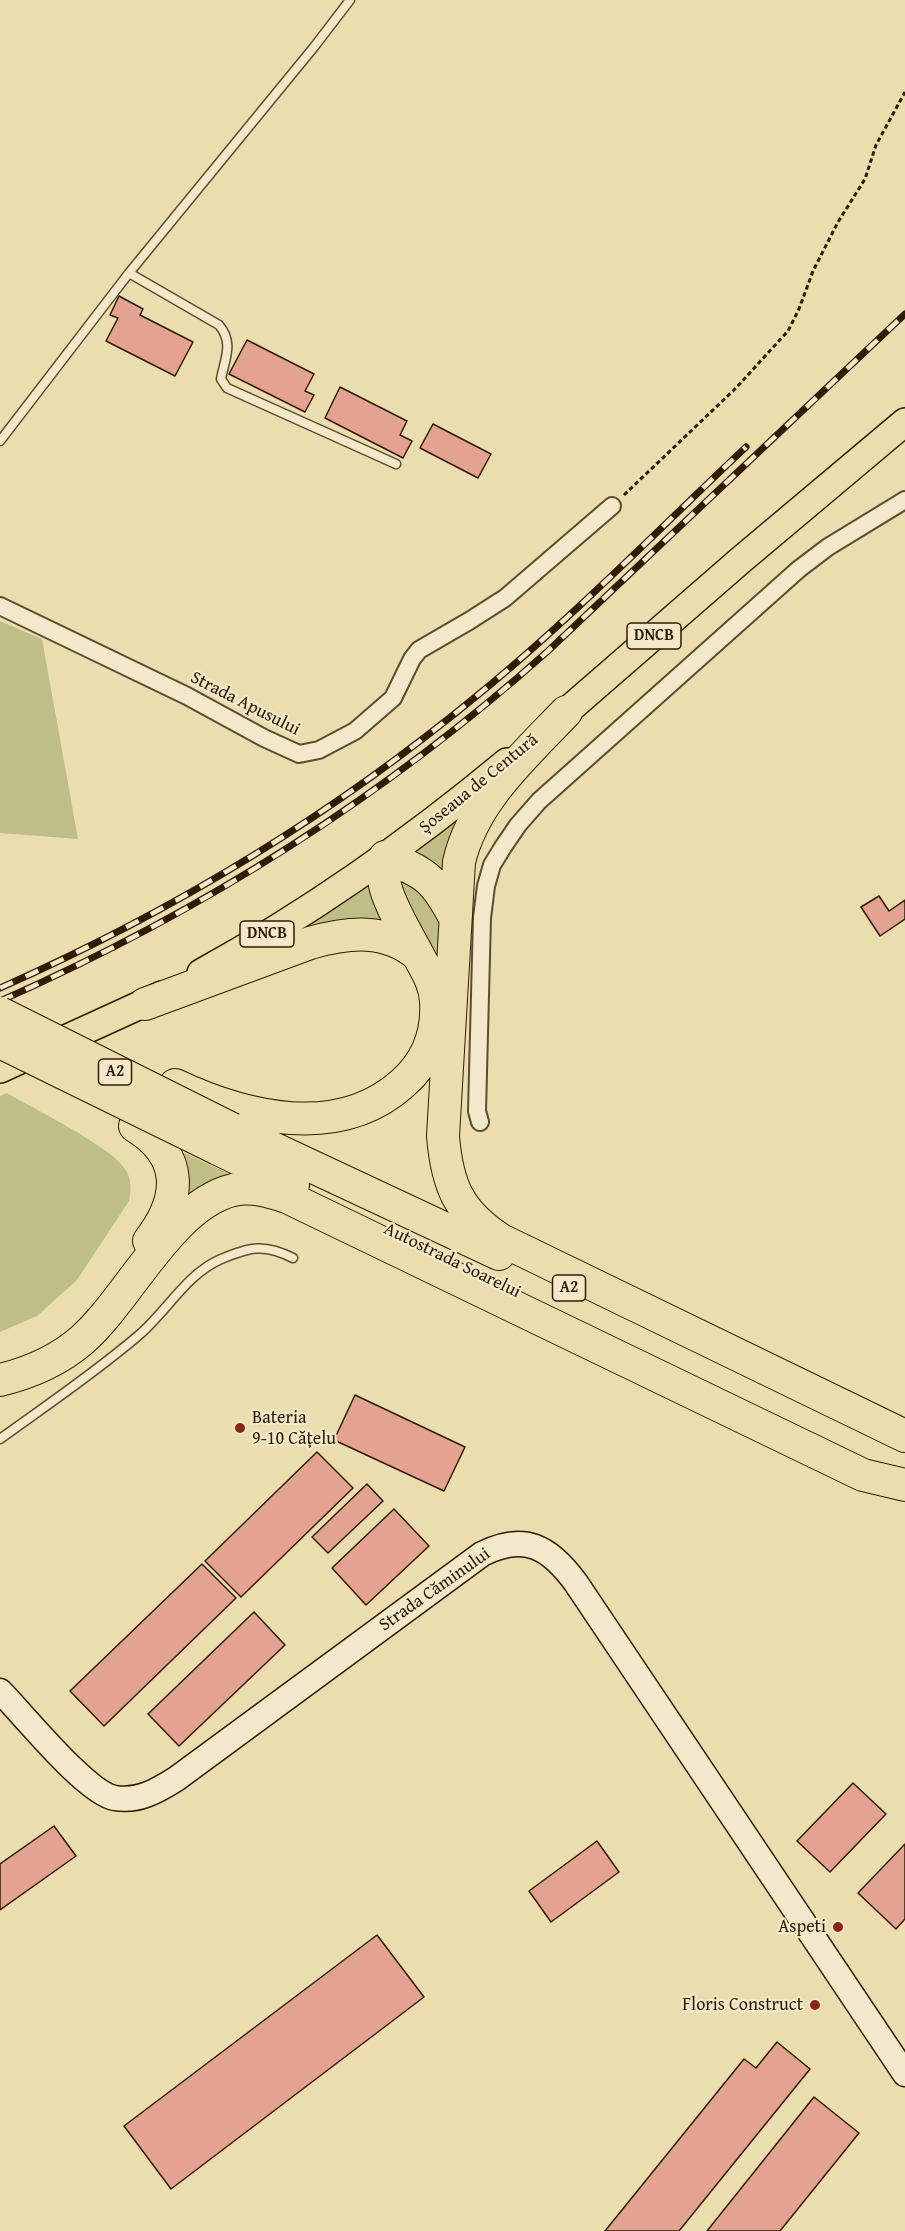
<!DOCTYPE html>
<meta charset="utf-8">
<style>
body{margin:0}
canvas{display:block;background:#eaddae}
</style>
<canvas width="905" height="2231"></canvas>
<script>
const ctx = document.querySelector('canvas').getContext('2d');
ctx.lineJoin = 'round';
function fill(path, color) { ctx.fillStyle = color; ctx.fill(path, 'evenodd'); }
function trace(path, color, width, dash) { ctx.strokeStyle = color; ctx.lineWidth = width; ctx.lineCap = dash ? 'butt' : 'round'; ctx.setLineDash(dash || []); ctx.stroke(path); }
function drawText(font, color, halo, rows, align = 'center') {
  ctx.font = font + ' "Gentium Book Plus",serif'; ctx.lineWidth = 4.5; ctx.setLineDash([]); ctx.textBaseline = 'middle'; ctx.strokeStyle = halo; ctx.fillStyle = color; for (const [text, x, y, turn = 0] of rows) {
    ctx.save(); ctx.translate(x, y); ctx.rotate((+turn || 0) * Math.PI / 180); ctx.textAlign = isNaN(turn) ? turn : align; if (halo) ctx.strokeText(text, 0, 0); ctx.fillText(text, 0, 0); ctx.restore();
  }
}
fill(new Path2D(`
 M0,621l42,18 36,200 -78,-6z
 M456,816l7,5 -16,62 -38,-31z
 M393,874l23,4 26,48 -4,29 -4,3z
 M370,885l24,36 -115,20 89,-55z
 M7,1093c25,15 105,54 118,76 7,10 6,21 4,32l-52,79 -40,36 -37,16v-236z
 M176,1149l51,24 3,2 -41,29z`), '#bfbf85');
const building = new Path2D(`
 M119,296l24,13 -3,6 53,27 -18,34 -69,-35 12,-23 -8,-3z
 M247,340l67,34 -9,17 9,4 -9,17 -76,-38z
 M340,387l67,34 -7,14 12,6 -9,17 -78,-40z
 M433,424l58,30 -13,24 -58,-30z
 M879,896l10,15 16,-11v19l-25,17 -19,-29z
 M355,1395l110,52 -21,44 -110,-51z
 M317,1452l36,36 -112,109 -36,-36z
 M367,1484l16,17 -55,52 -16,-16z
 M394,1509l35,37 -63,59 -34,-37z
 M202,1564l34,34 -132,128 -34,-35z
 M254,1612l31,33 -106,101 -31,-32z
 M853,1783l33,31 -56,58 -33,-31z
 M54,1826l22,30 -76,54v-46z
 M597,1841l22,31 -68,50 -22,-31z
 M905,1844v75l-9,10 -38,-36z
 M377,1935l47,62 -253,192 -47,-63z
 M777,2042l33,27 -131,162h-74l139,-172 12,9z
 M814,2097l45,36 -79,98h-73z`);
fill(building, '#e4a291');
trace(building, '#311b03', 1.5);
const lane = new Path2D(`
 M129,273l90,52c15,18 6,33 2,54l6,9 169,76
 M0,441l129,-168 185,-226 36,-47
 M0,1439c47,-34 96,-67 139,-104 28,-24 47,-60 80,-75 30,-13 45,-17 74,-2`);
const street = new Path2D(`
 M0,606l187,90 77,42 35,16 20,-4 36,-19 38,-33 19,-39 7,-9 50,-29 36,-23 107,-92
 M480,1122l-3,-11 5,-193 4,-32 6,-21 11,-18 15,-22 21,-24 260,-232 29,-22 77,-47`);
const secondary = new Path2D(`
 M0,1691c23,23 87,103 115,107 23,4 42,-7 61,-19l306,-225c42,-21 67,-8 94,29l329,491`);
const primary = new Path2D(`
 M551,725l191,-166 163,-137
 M201,973c109,-60 211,-132 306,-211
 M0,1069l162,-74`);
const highway = new Path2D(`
 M566,712c-42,44 -93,89 -107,150l-16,274c4,50 16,77 58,104l404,196
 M145,1004l165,-61c39,-11 76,-15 108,12
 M175,1085c70,33 164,56 228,-2 24,-21 35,-50 33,-82 -1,-18 -10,-31 -18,-46 -10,-19 -26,-45 -32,-66 -3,-10 -2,-21 -1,-32 40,15 50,22 70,61
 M135,1126c49,30 47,72 14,115
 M232,1129l267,125
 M218,1149l75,36
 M0,1380c29,-7 59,-20 82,-40 46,-40 89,-135 151,-150 19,-4 36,1 54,7l576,278 42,10`);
trace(lane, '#5f4c2e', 11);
trace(street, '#5f4c2e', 20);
trace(secondary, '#311b03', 27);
trace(primary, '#311b03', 30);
trace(highway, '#311b03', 34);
trace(new Path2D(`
 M624,495l112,-107 52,-57 11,-22 14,-38 25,-49 27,-43 11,-34 29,-53`), '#311b03', 3, [4.5, 3]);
trace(lane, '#f1e9ca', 8);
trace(street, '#f1e9ca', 16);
trace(secondary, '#f1e9ca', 24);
trace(primary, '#eaddae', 27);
trace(highway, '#eaddae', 32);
const rail = new Path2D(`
 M0,988c172,-76 334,-174 479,-294 94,-77 179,-164 267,-247
 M0,1001c202,-89 383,-203 548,-350l357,-337`);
trace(rail, '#311b03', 7);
trace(rail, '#f1e9ca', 4.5, [14]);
const highwayBridge = new Path2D(`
 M0,1013l232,116
 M0,1042l218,107`);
trace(highwayBridge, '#311b03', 34, []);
trace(highwayBridge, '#eaddae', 32);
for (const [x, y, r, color] of [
 [240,1428,6,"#8f2418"],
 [838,1927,6,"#8f2418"],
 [815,2005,6,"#8f2418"]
]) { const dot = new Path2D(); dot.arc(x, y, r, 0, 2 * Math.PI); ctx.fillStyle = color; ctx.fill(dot); trace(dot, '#f1e9ca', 2); }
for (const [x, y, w] of [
 [654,636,54],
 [267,934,54],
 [115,1072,33],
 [569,1288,33]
]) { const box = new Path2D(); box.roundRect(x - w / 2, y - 13, w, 26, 4.5); ctx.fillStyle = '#f1e9ca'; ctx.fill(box); trace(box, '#311b03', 1.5); }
drawText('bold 16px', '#311b03', null, [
 ["DNCB",654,636],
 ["DNCB",267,934],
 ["A2",115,1072],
 ["A2",569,1288]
]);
drawText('18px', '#311b03', '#f1e9ca', [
 ["Strada Apusului",245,704,27],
 ["Șoseaua de Centură",479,784,-39],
 ["Autostrada Soarelui",452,1261,26],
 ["Strada Căminului",435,1590,-35]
]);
drawText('18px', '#311b03', '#f1e9ca', [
 ["Bateria",252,1418,"left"],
 ["9-10 Cățelu",252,1439,"left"],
 ["Aspeti",826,1927],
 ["Floris Construct",803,2005]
], 'right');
</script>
